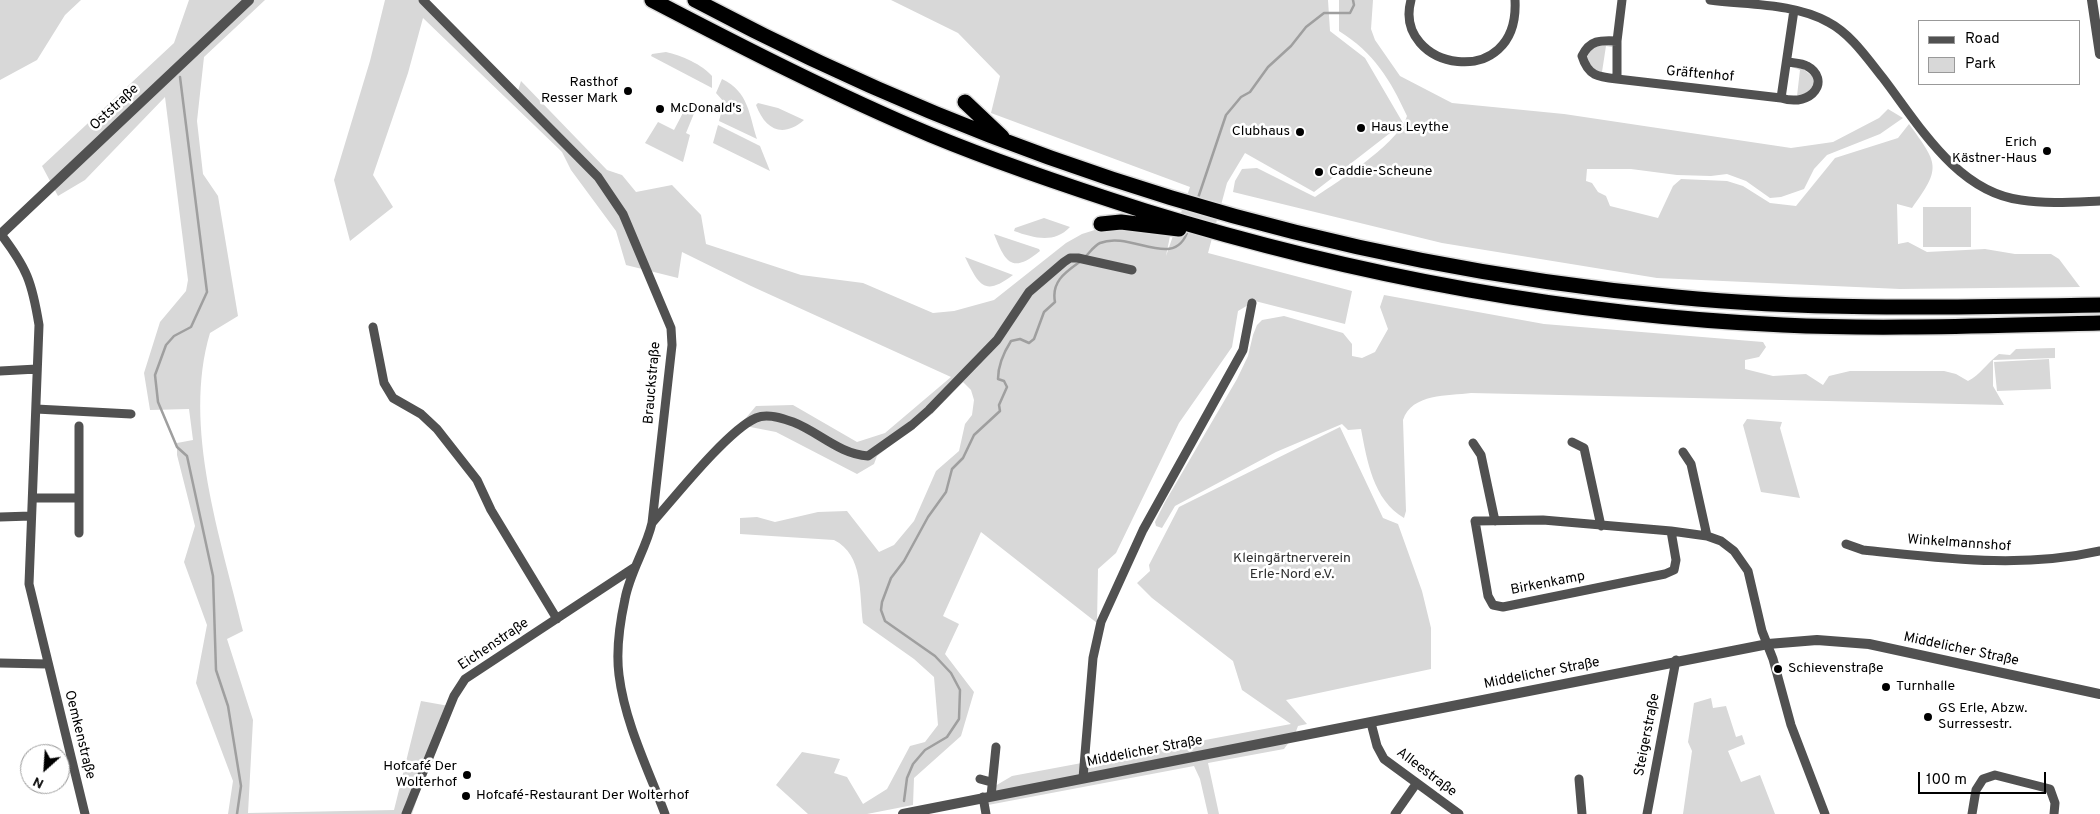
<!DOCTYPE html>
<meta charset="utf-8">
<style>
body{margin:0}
#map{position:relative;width:2100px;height:814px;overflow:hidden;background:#fff;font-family:Overpass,sans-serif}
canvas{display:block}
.legend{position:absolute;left:1918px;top:20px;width:162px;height:65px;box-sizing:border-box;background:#fff;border:1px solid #999;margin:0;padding:6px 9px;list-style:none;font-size:15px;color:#000}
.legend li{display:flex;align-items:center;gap:10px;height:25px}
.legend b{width:25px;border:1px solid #999}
.north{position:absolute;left:20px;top:744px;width:50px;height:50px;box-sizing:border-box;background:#fff;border:1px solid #999;border-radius:50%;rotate:206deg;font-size:14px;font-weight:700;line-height:20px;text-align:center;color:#000}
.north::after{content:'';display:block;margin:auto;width:18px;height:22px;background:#000;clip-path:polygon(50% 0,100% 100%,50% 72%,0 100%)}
.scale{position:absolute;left:1918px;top:772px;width:128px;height:22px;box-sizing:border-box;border:2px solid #000;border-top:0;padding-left:6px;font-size:15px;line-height:18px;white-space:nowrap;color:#000;-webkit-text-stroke:4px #fff;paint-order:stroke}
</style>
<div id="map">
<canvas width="2100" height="814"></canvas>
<ul class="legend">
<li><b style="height:6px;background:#515151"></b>Road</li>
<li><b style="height:14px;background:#d8d8d8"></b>Park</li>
</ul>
<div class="north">N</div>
<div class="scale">100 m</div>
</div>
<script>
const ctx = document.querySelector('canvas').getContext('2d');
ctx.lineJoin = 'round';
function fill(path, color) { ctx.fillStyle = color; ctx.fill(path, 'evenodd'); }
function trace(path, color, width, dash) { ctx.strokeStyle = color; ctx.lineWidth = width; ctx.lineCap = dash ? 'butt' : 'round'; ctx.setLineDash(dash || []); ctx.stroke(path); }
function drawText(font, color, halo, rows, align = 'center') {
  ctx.font = font + ' Overpass,sans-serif'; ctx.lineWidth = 5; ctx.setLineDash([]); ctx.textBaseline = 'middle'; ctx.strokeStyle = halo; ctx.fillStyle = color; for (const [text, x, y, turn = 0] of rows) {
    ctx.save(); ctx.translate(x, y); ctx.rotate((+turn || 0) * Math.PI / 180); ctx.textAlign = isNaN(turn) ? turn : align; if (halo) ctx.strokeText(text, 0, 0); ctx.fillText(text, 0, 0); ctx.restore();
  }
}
fill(new Path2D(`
 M0,0h81l-16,15 -28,45 -37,20z
 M189,0h76l-61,57 -7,64 6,53 15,22 20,120 -28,17c-28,94 11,205 33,298l-16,8 26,81 -5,93 146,-3 27,-109 28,5 -37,108h-184l5,-33 -37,-98 11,-58 -23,-63 11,-36 -18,-71v-12l16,-3 -4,-31 -39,1 -6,-37 16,-51 26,-31 2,-11 -23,-183 -80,83 -27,16 -16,-30 132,-123z
 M385,0h34l98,94 4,-13 86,89 15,5 14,17 36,-7 29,30 5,29 95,31 62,8 70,30 21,-2 40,-11 72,-57 16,-9 19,-6 48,2 21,6 -4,20 24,-69 -199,-74 9,-37 -42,-43 -67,-33h437l2,31 35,27 38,65 -89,69 -69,-39 -18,30 -19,70 144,38 -7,33 -90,-23 -17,10 -6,36 -53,76 -63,130 -18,16 -1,54 -116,-91 -38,84 16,8 -14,30 29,38 -13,44 -47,42 -1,27 -46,9h-59l-32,-29 26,-33 38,7 -6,14 13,4 16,27 24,-15 23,-43 15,-4 13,-17 -4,-48 -20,-18 -51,-36c-4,-29 1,-68 -29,-83l-94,-6v-16l17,-1 18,5 43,-10 29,-1 32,41 15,-7 20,-24 22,-50 23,-20 6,-27 7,-9 2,-15 -3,-10 -8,-8 -31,32 -55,42 -3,8 -17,10 -81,-42 -36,-7 16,-19 37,-1 64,37 28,-9 66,-56 -200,-91 -69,-34 -4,26 -52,-13 -10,-34 -45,-61 -9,-18 -139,-134 -15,55 -35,102 20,32 -43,34 -16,-61 36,-119z
 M1339,0h34l-2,29 4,11 25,36 52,27 112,11 227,34 42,-6 46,-24 9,-9 15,9 -23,16 -53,21 -13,14 -10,20 -23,8 -11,1 -24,-17 -19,-7 -16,2 -34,-1 -46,-6h-44l-1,12 6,2 6,9 8,4 4,10 48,12 15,-32 8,-7 46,2 16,5 27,17 26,3 39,-48 63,-20 11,-14c29,40 33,43 3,84l-15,-4 1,40 10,-2 19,10 58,-3 30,5h36l8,5 21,28 -180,2 -243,-11 -215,-35 -209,-51 2,-11 7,-12 15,-1 58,29c24,-16 84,-54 92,-81 -17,-37 -33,-63 -68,-85z
 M1599,44l14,1 -1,2 -6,-1 -4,26 7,2v1l-18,-5 -4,-13 4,-8z
 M666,52c15,3 37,13 46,24v12l-61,-32 1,-2z
 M1792,67l10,1 11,9 1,10 -9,10 -8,-1 3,-26z
 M722,79c27,13 27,36 35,60l-38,-18 5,-19 -8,-9z
 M758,103l20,5 26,12c-22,19 -39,9 -48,-15z
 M686,107l9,4 -9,22 4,2 -7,27 -38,-19 13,-21 16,8z
 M718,125l42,21 10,25 -57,-28z
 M1923,207h48v40h-48z
 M1044,218l26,9c-16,17 -36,11 -56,4l1,-3z
 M994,234l45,15 1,2c-29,24 -35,10 -46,-17z
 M965,257l48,18c-29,22 -34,10 -48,-18z
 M1384,295l160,29 219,18 3,5 -7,10 -14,3v9l28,7 33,-2 17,11 6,-9 21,-5h94l12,3 12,7c12,-6 20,-19 31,-27l11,1 6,-6 39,-1v10l-62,2v26l11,19 -533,-12c-23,3 -59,0 -68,27l3,91 -2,7c-31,-18 -37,-58 -43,-89l-13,1 -6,-6 -66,28 -101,54 -13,22 -6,-2 -1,-4 10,-20 72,-123 11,-23 5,-21 4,-10 5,-5 22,-4 59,17 9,11v12l10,2 13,-6 13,-23 -8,-22z
 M2049,359l2,30 -54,2 -3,-29z
 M1747,419l35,3 -2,6 20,70 -39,-6 -18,-67z
 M1340,427l43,91 15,6 24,67 9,37v41l-145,31 21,24 -9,2 -3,8 -11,15 -76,14 11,51h-11l-8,-35 -6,-13 -206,39 2,-16 22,-13 279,-52 -49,-34 -9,-29 -81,-63 -15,-15 13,-12 -1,-6 30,-58z
 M1711,698l2,10 13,-2 10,31 6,-2 3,9 -17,7 13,31 19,-7 15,39h-92l9,-63 -4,-9 6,-39z`), '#d8d8d8');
trace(new Path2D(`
 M180,77l27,215 -16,35 -17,9 -8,9 -11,30 3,27 19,45 10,9 26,120 3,94 12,36 13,80 -4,28
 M1197,201l29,-86 15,-18 9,-5 18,-25 23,-21 15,-19 18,-14h26l4,-8 -1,-5
 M1086,256c4,-4 9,-11 14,-13 31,-13 75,29 88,-13
 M904,801l3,-23 6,-14 12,-14 22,-13 12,-18 1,-29 -9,-17 -16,-17 -50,-35 -4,-11 1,-8 9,-24 13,-17 24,-44 18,-25 6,-23 11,-11 11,-23 26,-24 -1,-6 8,-18 -3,-6 -6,-2c0,-13 6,-27 13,-38l9,-2 9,4 5,-4 10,-27 11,-10c-4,-21 11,-30 26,-41`), '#9f9f9f', 2.5);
const motorway = new Path2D(`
 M652,0c92,48 184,95 279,135 70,29 142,53 214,76 207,64 421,104 638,114 105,5 211,0 317,-2
 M695,0c305,163 636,265 981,297 141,14 282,10 424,8
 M965,102l37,35
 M1101,224l20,-2 58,7`);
trace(motorway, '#dbdbdb', 18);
trace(new Path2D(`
 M423,0l175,177 25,37 48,114 1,17 -20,178c-6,26 -22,49 -27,76 -5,23 -9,53 -6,76 6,48 29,94 46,139
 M1411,0c-19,70 109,94 104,0
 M1622,0l-5,41v38l164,19 13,-88
 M1710,0c38,5 84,3 118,22 23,12 39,36 55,56 36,47 74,114 138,122 25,4 53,2 79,1
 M1617,79c-19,-2 -29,-3 -35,-23 8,-16 18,-16 35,-15
 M1781,98c32,10 50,-19 26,-32 -5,-3 -13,-3 -19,-4
 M0,233c27,35 32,49 39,92l-10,259 56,230
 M373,327l11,56 9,15 28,16 16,15 40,51 14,30 66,109
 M0,371l37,-2
 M36,409l95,5
 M79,426v107
 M1572,442l12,6 17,78
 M1473,443l8,12 14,66
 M1683,452l8,12 16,72
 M33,498h45
 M0,517l31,-1
 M652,523c22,-25 76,-93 104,-105 11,-5 26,0 37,4 26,10 46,32 75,34l44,-31 17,-15 68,-70 32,-48 35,-30 6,-4h8l54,12
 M1671,531l5,29 -2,10 -9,4 -162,33 -10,-2 -5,-9 -13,-75 68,-1 128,11 36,5 14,5 13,10 14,20 14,60 11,28 18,66 34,89
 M1846,544l17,6c80,8 158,19 237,1
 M0,663l47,1
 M1371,723l6,23 7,13 75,55
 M1083,778l10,-120 8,-36 42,-92 100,-180 9,-47
 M980,779l11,3
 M1579,779l3,35
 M991,796l5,-49
 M983,797l3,17
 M406,814l48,-118 11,-17 170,-112
 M1395,814l21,-30
 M1647,814l29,-154
 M1972,814l4,-24 7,-11 12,-4 55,14 5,14 -1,11`), '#515151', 9);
trace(new Path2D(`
 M2092,0l8,54
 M0,235l249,-235
 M903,814l865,-170 49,-4 52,4 231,50`), '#515151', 10);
trace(motorway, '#000', 15);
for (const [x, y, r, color] of [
 [628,91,5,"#000"],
 [660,109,5,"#000"],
 [1361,128,5,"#000"],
 [1300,132,5,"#000"],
 [2047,151,5,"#000"],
 [1319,172,5,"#000"],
 [1778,669,5,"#000"],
 [1886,687,5,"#000"],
 [1928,717,5,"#000"],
 [467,775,5,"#000"],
 [466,796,5,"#000"]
]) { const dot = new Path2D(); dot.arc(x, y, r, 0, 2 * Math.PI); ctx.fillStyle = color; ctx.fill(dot); trace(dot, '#fff', 2); }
drawText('14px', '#000', '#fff', [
 ["Gräftenhof",1700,75,5],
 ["Oststraße",115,108,-43],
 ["Brauckstraße",653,383,-85],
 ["Winkelmannshof",1959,544,4],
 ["Birkenkamp",1548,584,-11],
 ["Eichenstraße",494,645,-34],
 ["Middelicher Straße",1961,650,12],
 ["Middelicher Straße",1542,674,-11],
 ["Oemkenstraße",79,735,76],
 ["Steigerstraße",1648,735,-79],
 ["Middelicher Straße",1145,752,-11],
 ["Alleestraße",1426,773,37]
]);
drawText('14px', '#000', '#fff', [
 ["Rasthof",618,83,"right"],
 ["Resser Mark",618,99,"right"],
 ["McDonald's",670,109],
 ["Haus Leythe",1371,128],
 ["Clubhaus",1290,132,"right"],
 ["Erich",2037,143,"right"],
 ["Kästner-Haus",2037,159,"right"],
 ["Caddie-Scheune",1329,172],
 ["Schievenstraße",1788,669],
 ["Turnhalle",1896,687],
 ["GS Erle, Abzw.",1938,709],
 ["Surressestr.",1938,725],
 ["Hofcafé Der",457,767,"right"],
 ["Wolterhof",457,783,"right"],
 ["Hofcafé-Restaurant Der Wolterhof",476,796]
], 'left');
drawText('14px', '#2f2f2f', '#fff', [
 ["Kleingärtnerverein",1292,559],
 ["Erle-Nord e.V.",1292,575]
]);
</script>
